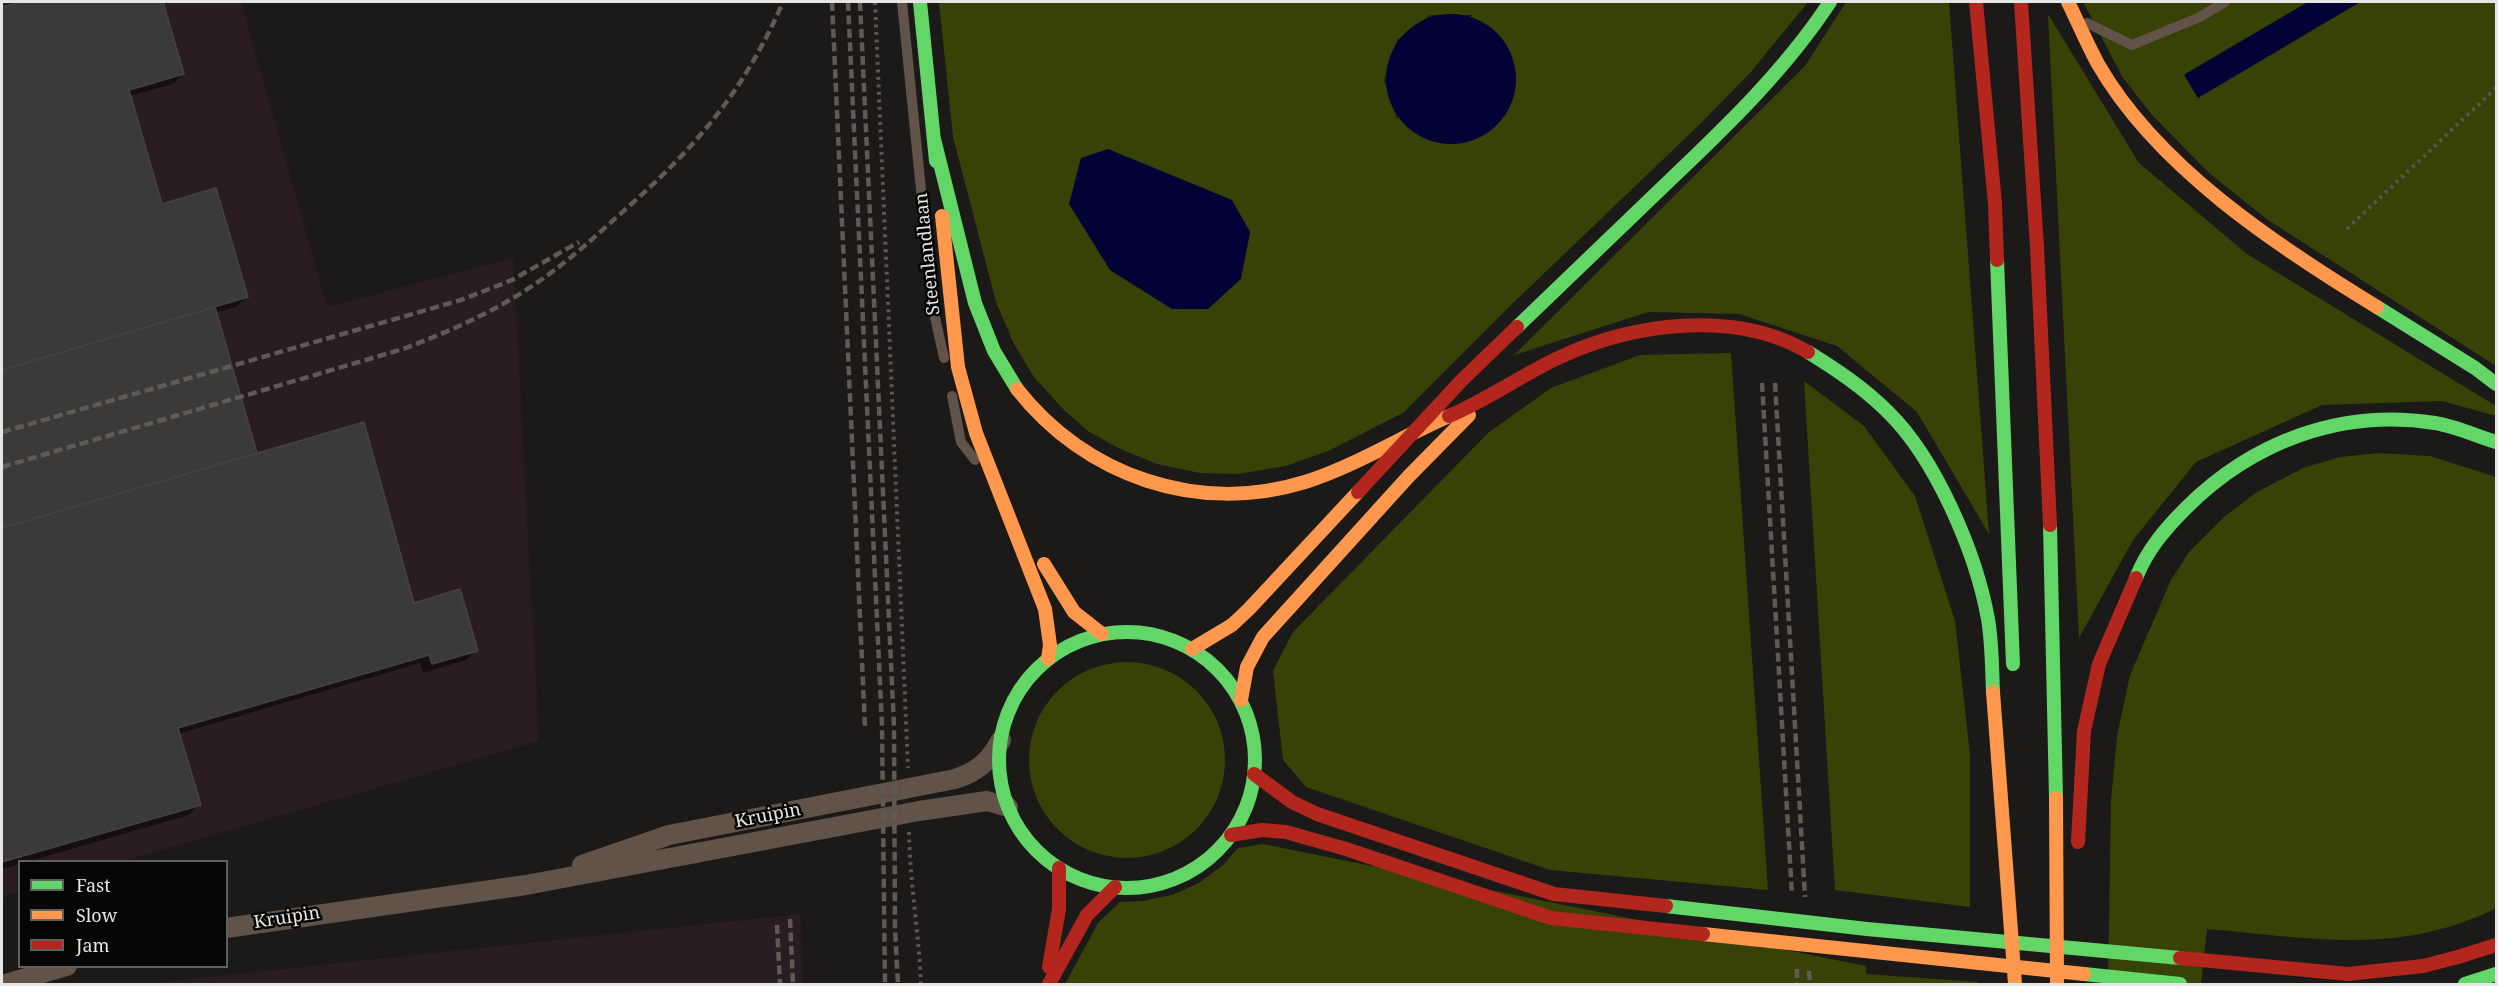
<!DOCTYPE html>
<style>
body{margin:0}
#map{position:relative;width:2498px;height:986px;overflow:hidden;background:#1b1a19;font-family:"Noto Serif",serif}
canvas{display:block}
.frame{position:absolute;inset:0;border:3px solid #e6e6e4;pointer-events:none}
.legend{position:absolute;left:18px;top:860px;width:210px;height:108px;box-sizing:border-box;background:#060605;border:2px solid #60605e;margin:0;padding:8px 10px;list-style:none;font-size:18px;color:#e6e6e4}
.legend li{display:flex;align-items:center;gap:12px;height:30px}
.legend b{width:30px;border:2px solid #60605e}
</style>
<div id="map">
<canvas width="2498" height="986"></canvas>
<div class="frame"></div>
<ul class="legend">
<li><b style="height:8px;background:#63d668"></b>Fast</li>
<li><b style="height:8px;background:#ff974d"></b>Slow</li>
<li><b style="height:8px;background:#b3261e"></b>Jam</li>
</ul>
</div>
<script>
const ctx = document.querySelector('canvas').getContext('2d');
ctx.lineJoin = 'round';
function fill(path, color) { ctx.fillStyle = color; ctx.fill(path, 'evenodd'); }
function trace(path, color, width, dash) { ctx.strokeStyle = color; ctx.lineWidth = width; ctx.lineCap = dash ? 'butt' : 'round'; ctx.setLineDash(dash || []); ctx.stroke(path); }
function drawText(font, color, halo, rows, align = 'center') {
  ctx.font = font + ' "Noto Serif",serif'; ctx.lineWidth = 5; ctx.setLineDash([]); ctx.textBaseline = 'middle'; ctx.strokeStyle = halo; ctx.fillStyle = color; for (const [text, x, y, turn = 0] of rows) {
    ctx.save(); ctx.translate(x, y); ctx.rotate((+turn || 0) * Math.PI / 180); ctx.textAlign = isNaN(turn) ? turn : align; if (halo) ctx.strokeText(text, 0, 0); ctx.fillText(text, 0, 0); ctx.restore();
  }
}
fill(new Path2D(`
 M2,2h239l86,305 186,-49 26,483 -416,120 -103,1 -1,29 -17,6z
 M800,914l3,70h-659l655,-70z`), '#2b1c23');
fill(new Path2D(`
 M939,2h869l-58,71 -51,52 -190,182 -106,106 -75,38 -42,15 -48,8 -38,-1 -43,-9 -39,-16 -30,-17 -25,-22 -29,-32 -20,-33 -18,-42 -43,-165zM1430,15h42l-75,104 -13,-39 13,-40zM1172,176l59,24 19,32 -9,47 -33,30z
 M1846,2h103l40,532 -72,-122 -80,-66 -98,-32 -91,-2 -134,43 291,-289z
 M2083,2h225l-123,72 13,23 162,-95h136v364l-228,-146 -59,-47 -56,-57 -30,-38z
 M2048,14l91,149 108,91 249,152v10l-54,-15 -120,4 -126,57 -63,78 -54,98z
 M1731,353l37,537 -218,-20 -244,-83 -23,-27 -10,-89 20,-39 196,-200 62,-44 89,-33z
 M1804,381l60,45 51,70 40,125 15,133v153l-135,-17z
 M2379,453l51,3 66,21v431c-10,6 -22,10 -33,14 -82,31 -171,14 -256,7l-6,55h-93l3,-183 6,-65 13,-61 41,-95 18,-28 35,-35 33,-25 46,-24 37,-11z
 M1029 760a98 98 0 1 1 196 0a98 98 0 1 1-196 0Z
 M1263,844l603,122v8l112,8v2h-913l33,-61 22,-21 23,-1 29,-6 27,-12 24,-18 15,-17z`), '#384106');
fill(new Path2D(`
 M2308,2h52l-162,96 -14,-23z
 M1386 79a65 65 0 1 1 130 0a65 65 0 1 1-130 0Z
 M1108,149l124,51 18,32 -9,46 -33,31h-36l-62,-39 -41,-66 12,-46z`), '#020237');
fill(new Path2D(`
 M26,2h136l21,72 -10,10 -43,12 31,110 85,91 -10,10 -21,6 41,142 157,149 63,47 -10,9 -43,13 -3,-10 -242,71 21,71 -10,10 -162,47h-7v2l-18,5v-860z`), '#0007');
const building = new Path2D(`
 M20,2h143l21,72 -55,16 33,114 54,-16 32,109 -246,73v-363z
 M215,307l42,146 -255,75v-158z
 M364,422l50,181 46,-14 18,62 -46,13 -3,-9 -251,73 23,77 -199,57v-334z`);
fill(building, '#3b3a3a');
trace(building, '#444343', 1.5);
trace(new Path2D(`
 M875,2l33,766
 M2347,229l149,-141
 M909,832c1,52 10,102 12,152`), '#5c544e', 4, [3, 4.5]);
trace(new Path2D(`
 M902,2l31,306 11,50
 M2087,23l45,22 68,-28 25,-15
 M952,396l9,46 14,18`), '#625349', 10);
trace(new Path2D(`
 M582,865l87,-30 286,-56c22,-7 35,-18 46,-39
 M226,928l300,-43 393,-74 68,-10 21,6
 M5,984l62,-18`), '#625349', 20);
trace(new Path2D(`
 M920,2l16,159
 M934,139l41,164 19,48 23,38
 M1997,260l16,404
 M2377,307l98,61 21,16
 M1517,327c51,-49 101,-97 152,-146 58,-55 117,-112 161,-179
 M1808,352c29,18 56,36 80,60 48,47 88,141 100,207 4,23 4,49 5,73
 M2050,525l6,273
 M2136,578c11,-28 29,-49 50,-70 66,-66 155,-100 249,-85 20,3 41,13 61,19
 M999 760a128 128 0 1 1 256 0a128 128 0 1 1-256 0Z
 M1666,906l201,23 313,29
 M2084,974l96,10
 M2465,984l31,-10`), '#63d668', 14);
trace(new Path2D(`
 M2068,2c10,20 19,42 30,62 59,103 179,182 279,243
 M942,216l16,151 18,66 69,176 5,36 -2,14
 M1017,389c68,87 181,126 288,93 50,-16 96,-45 144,-66
 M1044,564l30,48 28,22
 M1192,649l40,-24 17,-16 109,-117
 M1993,692l22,292
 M1241,700l6,-33 16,-30 145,-160 61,-62
 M2056,798l1,186
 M1703,934l381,40`), '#ff974d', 14);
trace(new Path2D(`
 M1976,2l19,202 2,56
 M2021,2l16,245 13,278
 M1449,416c38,-16 71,-40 109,-58 74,-35 177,-49 250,-6
 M1358,492l104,-112 55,-53
 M1254,774l38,28 25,12 237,80 112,12
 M1231,835l31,-5 24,2 60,17 205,69 152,16
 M2078,842l6,-111 15,-67 37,-86
 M2180,958l168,16 75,-8 35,-9 38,-12
 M1049,967l10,-58v-41
 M1049,984l38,-69 28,-28`), '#b3261e', 14);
trace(new Path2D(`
 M832,2l33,725
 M848,2l34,724 3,258
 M860,2l34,725 1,203 3,54
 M1762,383l30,512
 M1775,383l30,514
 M2,432l459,-132 51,-20 67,-38
 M2,467l401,-118c50,-19 98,-40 142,-72 30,-21 56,-46 83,-70 71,-63 117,-118 155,-205
 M790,919l3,65
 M777,925l3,59
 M1797,969v15
 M1809,971l1,13`), '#605a54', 4.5, [9, 4.5]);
drawText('18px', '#e6e6e4', '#060605', [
 ["Steenlandlaan",928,254,-96],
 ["Kruipin",768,816,-11],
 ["Kruipin",287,918,-9]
]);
</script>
